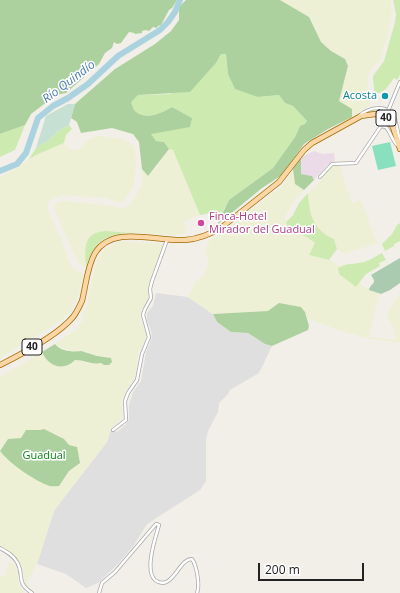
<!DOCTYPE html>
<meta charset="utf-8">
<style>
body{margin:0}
#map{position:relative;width:400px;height:593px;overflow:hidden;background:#f2efe9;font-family:"Open Sans",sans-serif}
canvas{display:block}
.scale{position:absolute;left:258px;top:563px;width:106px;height:18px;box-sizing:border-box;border:2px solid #222;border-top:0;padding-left:5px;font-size:12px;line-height:14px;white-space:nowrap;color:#222;-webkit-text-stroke:3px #fff;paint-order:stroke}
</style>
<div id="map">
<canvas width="400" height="593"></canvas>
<div class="scale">200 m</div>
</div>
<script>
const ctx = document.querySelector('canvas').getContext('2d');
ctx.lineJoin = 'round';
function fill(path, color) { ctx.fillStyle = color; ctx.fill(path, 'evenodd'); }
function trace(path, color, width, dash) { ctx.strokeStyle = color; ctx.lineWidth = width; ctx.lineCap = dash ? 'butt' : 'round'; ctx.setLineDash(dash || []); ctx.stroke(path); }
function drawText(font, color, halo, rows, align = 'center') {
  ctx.font = font + ' "Open Sans",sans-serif'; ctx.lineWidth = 3; ctx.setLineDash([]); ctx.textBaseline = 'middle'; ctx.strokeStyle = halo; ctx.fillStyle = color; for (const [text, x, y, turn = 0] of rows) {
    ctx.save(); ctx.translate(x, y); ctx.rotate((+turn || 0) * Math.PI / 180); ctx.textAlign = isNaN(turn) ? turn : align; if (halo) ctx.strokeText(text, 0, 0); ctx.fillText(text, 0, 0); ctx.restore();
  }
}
fill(new Path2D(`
 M156,293l32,4 25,17 4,8 14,10 17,1 17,11 7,2 -13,27 -29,17 -2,4 -9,9 -1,9 -10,19 -2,9v41l-6,9 -53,34 -13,21 -16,19 -20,19 -12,5 -20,-14 -29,-10 17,-53 5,-8 48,-61 4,-13 6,3 9,-8 3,-5v-14l4,-13 8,-11 5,-29 6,-15 -1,-6 -4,-11v-7l6,-7z`), '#e0dfdf');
fill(new Path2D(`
 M314,151l9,3 11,-1 1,8 -8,4 -13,15 -2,-4 -11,-2v-17z`), '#ebdbe8');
fill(new Path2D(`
 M280,0h110l2,15 -4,18 -7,26 -12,13 -1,8v7l3,13 -2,6 -17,11v-8l-13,-8 9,-35 -3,-7 -14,-8 -10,-9 -12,-25z
 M97,136h7l16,3 9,3 6,8 1,15 -2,19 -9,16 -7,3 -11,-5 -44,-3 -7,2 -7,4 -2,8 16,34 5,17 4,7 12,8 -6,22 -8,15 -9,9 -61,37v-180l36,-23 28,-12 6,6 8,1 10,-10z
 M169,149l4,1 27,65 -16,6 3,12 -12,2 -76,-3 -14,15 1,20 -8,-4 -24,-55 2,-5 7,-2 33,3 28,4 5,-2 6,-8 7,-15v-14l6,6 6,-5z
 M339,164l13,39 9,-3 16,43 -33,11 -7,-5 -3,-10 -9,-4 -9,-9 -7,-16 -1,-17 14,-14 7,-11z
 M293,169l2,15 9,6 -8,8 -11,19 3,13 17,6 10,8 -6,11 20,5 12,6 -3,2 1,6 17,13 3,-4 10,7 10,3 -10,44 27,3 -3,-13 -6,-12 8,-16 5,-4v48l-33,-5 -23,-6 -38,-14 -1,-6 -4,-5 -22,-4 -11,8 -55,3 -25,-17 9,-17 7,-5 5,-13 -4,-12 5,-10 18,-11 28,-23 26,-19z
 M120,241l45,3 -13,33 -4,24 -6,7 -2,7v5l7,14 -9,22 -4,23 -11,17 -1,9v13l-11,11 -4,13 -53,69 -17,53 -10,17 4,9 -6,-5 -6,-24 -19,-11v-99l5,7 54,28 10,-15 7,-5 -7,-21 -5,-6 -9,-5 -15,-4h-14l-5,8 -13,1 -8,10v-72l42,-25 1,3 26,11 6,-6 14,3 16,-7h-8l-8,-3 -5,-1 -2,-1 -9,1 -16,-6 -2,-2 20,-14 9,-11 -2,-6 4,-5 2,-8 8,-38 5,-8 6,-7z
 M9,562l4,2 3,3 2,7v10l6,7 -1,2h-23v-17l4,1z`), '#eef0d5');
fill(new Path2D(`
 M393,0h7v75l-3,5 -3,-2 -8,11 -11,6 -2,-16v-3l11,-15 11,-39 1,-8z
 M221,54h5l2,20 30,23 21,-2 6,8 8,3 14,15 -1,3 -6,2 -5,11 -22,31 -44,32 -8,16 -6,-4 -15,3 -27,-65 -4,-1 -5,-7 -8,-1 -5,-7 41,-16 -20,-11c-10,6 -26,14 -37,4 -2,-2 -3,-6 -5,-9l8,-7 32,-1 35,-19 11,-12z
 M25,125l-10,25 -15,7v-23z
 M69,125l3,4 -6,6 -2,8 -28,12 -7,4 7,-11 13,-8 9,-9z
 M308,193c1,21 5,37 26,46l3,10 -8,11 -20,-5 6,-12 -10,-7 -17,-6 -2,-8 7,-7 6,-12z
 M400,223v18l-6,3v2l-9,5 -3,-7 10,-10 5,-9z
 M105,231l28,2c-27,0 -39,8 -47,34 -1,-17 -4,-34 19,-36z
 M382,253l4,7 -7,3 1,3 -14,8 -10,13 -17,-13 -1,-6c10,-6 15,-3 26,-6 6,-2 12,-6 18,-9z`), '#cdebb0');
fill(new Path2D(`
 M0,0h177l-5,8 -3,2 -8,15 -3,1 -1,2 -4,-1 -4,4 -3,-1 -4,1v2l-7,1 -1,-1 -5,-1 -8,11 -4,1 -3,-2 -2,6 -7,5 -6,11 -33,29 -10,2 -25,19 -6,11 -25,9z
 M186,0h94l29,17 12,25 10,9 14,8 3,7 -9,35 13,8v8l-24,12 -24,15 -22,31 -20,13 -45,37 12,-25 44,-32 22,-31 5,-11 5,-2 2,-3 -14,-15 -8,-3 -6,-8 -21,2 -23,-8 -7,-15 -2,-20h-5l-5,9 -26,29 -52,3 -7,7c1,3 2,7 4,9 11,10 27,2 37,-4l20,11 -2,9 -39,7 5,7 8,1 5,7 -21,27 -6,-7 -3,-27 -6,-8 -21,-6 -31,5 -4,-11 -6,-4 4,-14 40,-35 40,-25 16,-13 8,-11v-13z
 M301,157v17l11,2 2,4 -10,10 -9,-6 -2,-15z
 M279,303l22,4 4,5 4,14 -1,4 -36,16 -7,-2 -17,-11 -17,-1 -14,-10 -4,-8 55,-3z
 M55,344c6,8 19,8 27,7l2,1c5,1 9,3 13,4 5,1 9,1 14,2l1,4 -3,3h-5l-3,-2c-9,2 -17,-3 -26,-3 -12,12 -27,6 -33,-8z
 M44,429l20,10 5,6 8,2 3,16 -11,8 -10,15c-4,0 -9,1 -12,-1 -15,-6 -38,-22 -47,-34l8,-12 13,-1 5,-8h14z`), '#add19e');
fill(new Path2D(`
 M68,104h7l-6,21 -11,6 -9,9 -13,8 10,-32z`), '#c6e0d4');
fill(new Path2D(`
 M400,258v25l-10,7 -9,4 -12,-4c2,-8 9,-5 2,-15z`), '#aacbaf');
fill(new Path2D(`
 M390,142l6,24 -18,4 -6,-24z`), '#88e0be');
trace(new Path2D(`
 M0,171l17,-7 9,-11 12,-35 15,-12 15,-8 20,-14 30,-28 42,-26 8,-8 7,-10 5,-12`), '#aad3df', 6);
const street = new Path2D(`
 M388,111l12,-29
 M359,116c10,-9 29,-13 36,3l5,22
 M320,177l12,-13 24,-1 25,-37 5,1c5,6 6,13 11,18
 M113,430l13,-10 -1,-19 3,-8 9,-13 5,-26 7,-17 -6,-22 2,-6 6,-11 -1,-9 2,-8 15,-41
 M0,548c7,4 13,7 17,14 8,14 -2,20 15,31
 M99,593l3,-10 13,-11 41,-48 3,1c-3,11 -15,45 -4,55 17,13 24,-22 37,-21 5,7 8,27 5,34`);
const primary = new Path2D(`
 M0,365c20,-10 59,-31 73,-48 4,-5 6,-10 9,-16 4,-16 5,-34 13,-48 18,-29 61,-11 90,-13 13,-1 26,-6 37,-13l57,-45 25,-32 8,-7 49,-27 14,-2 11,4 7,9 7,22`);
trace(street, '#a9a9a9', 4);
trace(primary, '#a06b00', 6);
trace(street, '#fff', 2.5);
trace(primary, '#fcd6a4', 4.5);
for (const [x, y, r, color] of [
 [385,96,4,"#0f9aa8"],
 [201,223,4,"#d1479c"]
]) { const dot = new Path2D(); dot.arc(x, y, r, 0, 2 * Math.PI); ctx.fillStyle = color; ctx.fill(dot); trace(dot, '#fff', 1.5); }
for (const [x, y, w] of [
 [386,118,20],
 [32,347,20]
]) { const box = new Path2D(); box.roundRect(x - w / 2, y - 8, w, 16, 3); ctx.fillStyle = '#fff'; ctx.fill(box); trace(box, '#222', 1); }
drawText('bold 10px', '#222', null, [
 ["40",386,118],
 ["40",32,347]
]);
drawText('11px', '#0d838f', '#fff', [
 ["Acosta",377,96]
], 'right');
drawText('11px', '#b23c85', '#fff', [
 ["Finca-Hotel",209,217],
 ["Mirador del Guadual",209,230]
], 'left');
drawText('11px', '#0c8416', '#fff', [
 ["Guadual",44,456]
]);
drawText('italic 12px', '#4a7aab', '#fff', [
 ["Río Quindío",69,82,-37]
]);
</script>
